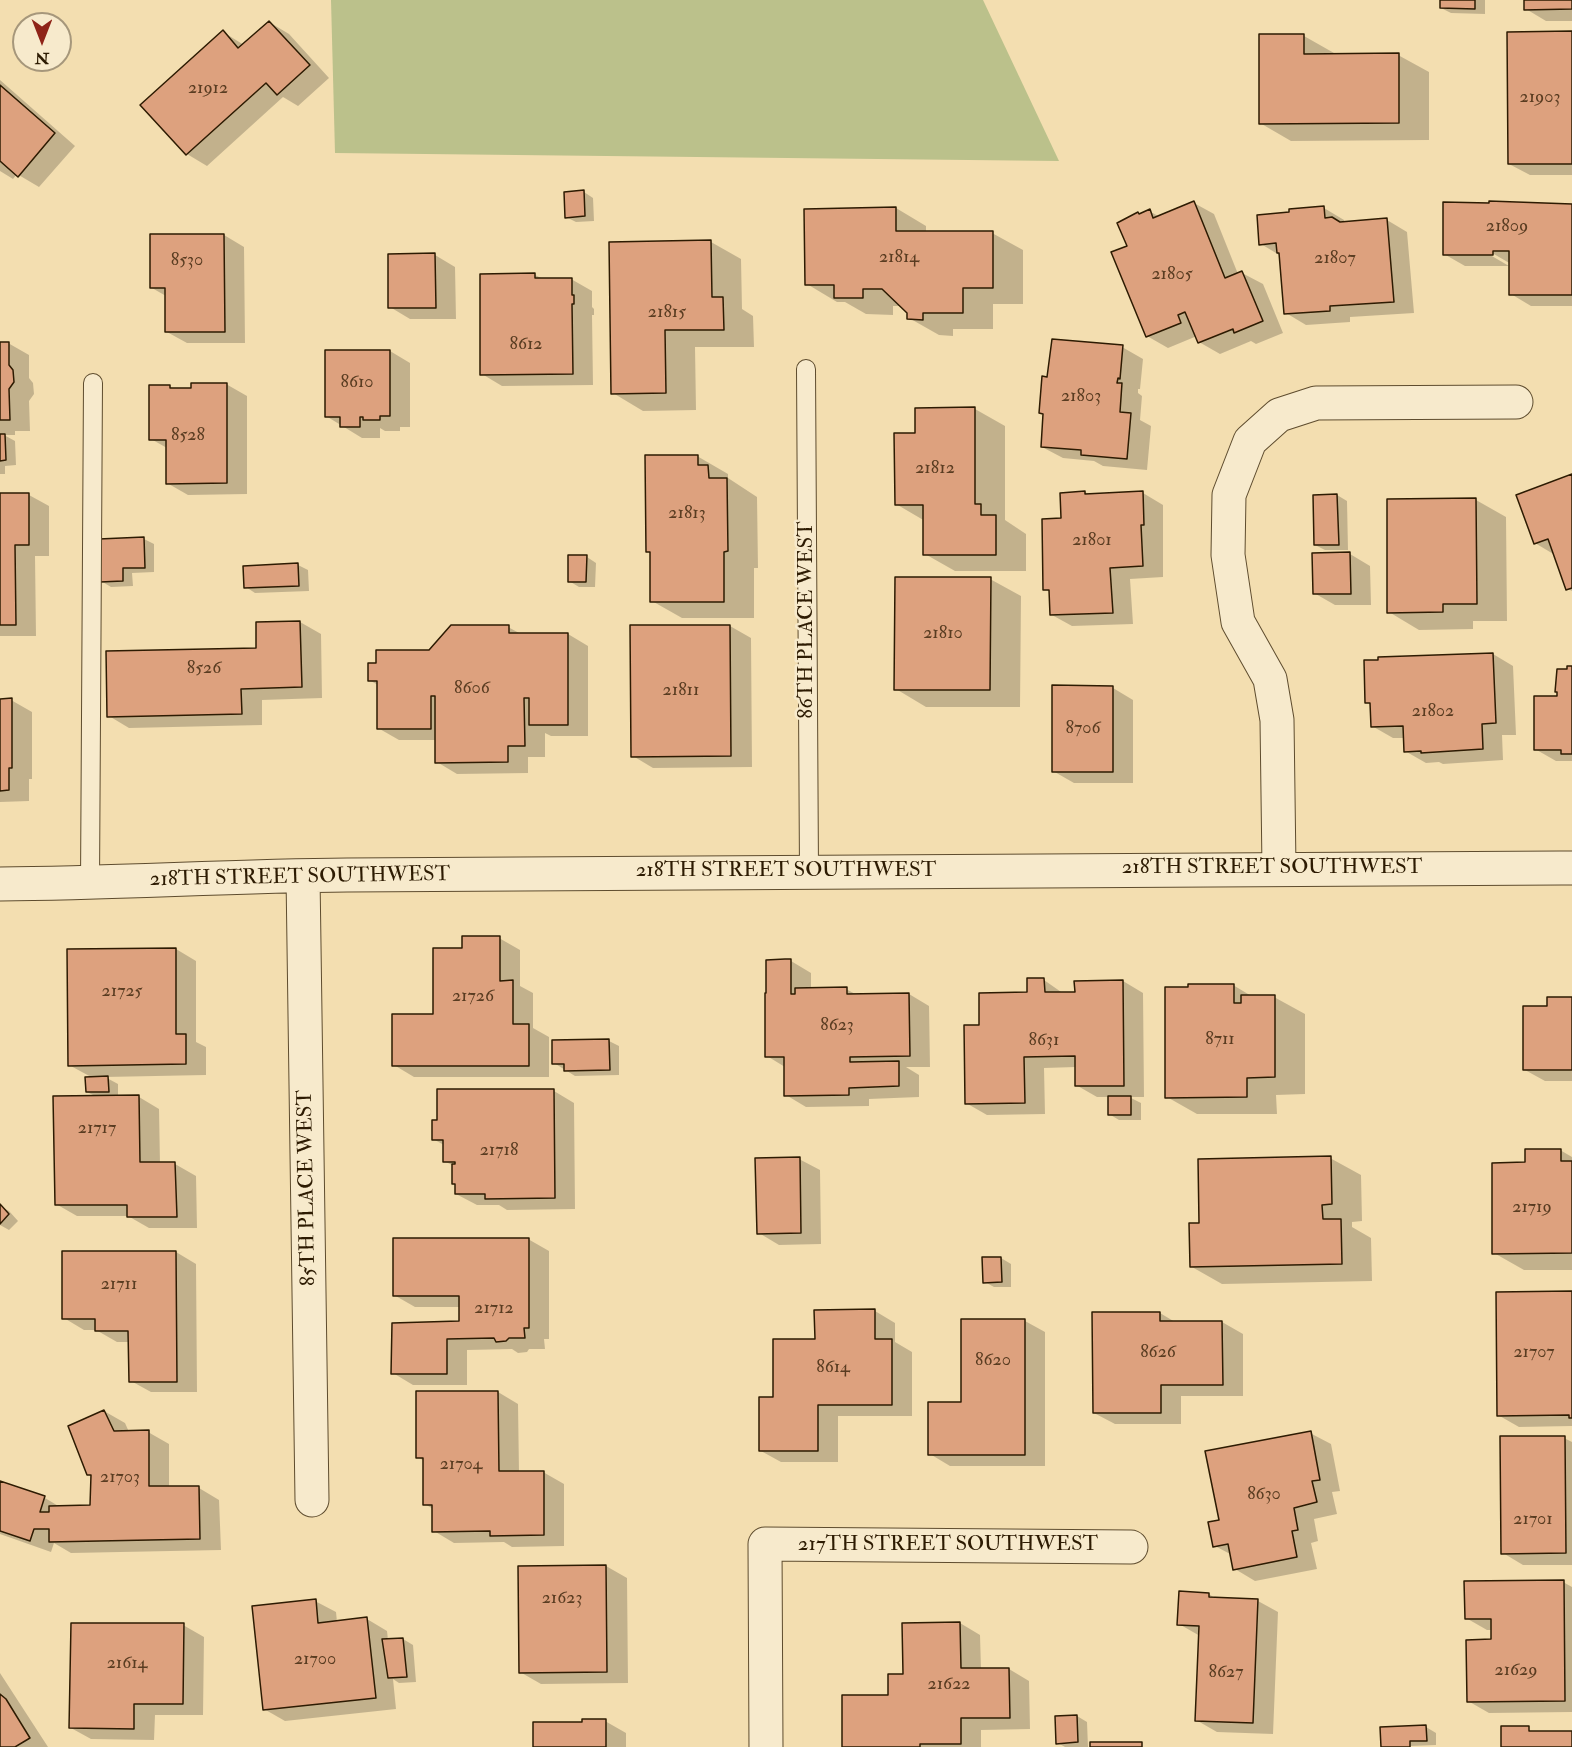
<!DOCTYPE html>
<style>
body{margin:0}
#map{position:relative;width:1572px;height:1747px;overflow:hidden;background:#f3deb0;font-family:"IM FELL Double Pica",serif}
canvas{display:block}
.north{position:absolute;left:12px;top:12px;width:60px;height:60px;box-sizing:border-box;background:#f7eacc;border:2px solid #a6977b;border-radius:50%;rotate:180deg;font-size:16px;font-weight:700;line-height:24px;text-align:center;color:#2d1b02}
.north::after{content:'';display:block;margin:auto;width:21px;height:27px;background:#8f2418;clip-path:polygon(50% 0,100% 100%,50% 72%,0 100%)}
</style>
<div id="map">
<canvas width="1572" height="1747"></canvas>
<div class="north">N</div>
</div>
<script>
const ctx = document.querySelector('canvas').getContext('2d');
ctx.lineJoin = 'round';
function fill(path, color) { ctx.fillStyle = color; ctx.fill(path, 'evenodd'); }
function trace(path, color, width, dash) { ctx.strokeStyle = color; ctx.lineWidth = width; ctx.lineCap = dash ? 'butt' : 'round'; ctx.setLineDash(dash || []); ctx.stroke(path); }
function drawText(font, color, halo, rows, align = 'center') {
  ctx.font = font + ' "IM FELL Double Pica",serif'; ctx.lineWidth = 5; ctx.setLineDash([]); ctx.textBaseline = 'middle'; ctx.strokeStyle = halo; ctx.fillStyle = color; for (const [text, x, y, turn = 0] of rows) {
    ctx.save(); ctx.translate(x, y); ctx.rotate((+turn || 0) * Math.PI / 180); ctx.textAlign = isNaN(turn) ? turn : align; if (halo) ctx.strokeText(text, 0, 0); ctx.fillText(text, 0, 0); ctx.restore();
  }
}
fill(new Path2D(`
 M331,0h652l76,161 -724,-8z`), '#bbc18b');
fill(new Path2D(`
 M1441,0h44v14l-34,-1 -10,-5z
 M1526,0h46v21h-26l-20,-12z
 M269,22l20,12 40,44 -31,28 -15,-9 -76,69 -20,-12 36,-122 21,13z
 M1572,33v142h-42l-21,-11z
 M1260,36h44l30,17v2h64l31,17v68l-138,1 -31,-18z
 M0,80l75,66 -36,41 -22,-13 -4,5 -13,-8z
 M584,192l9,6 1,23 -18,1 -10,-5z
 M1194,203l20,11 24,60 4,-1 21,11 20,49 -27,11 -5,-3 -31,13 -21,-12 -2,-6 -29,12 -21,-12 -18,-89 20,-36 11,6z
 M1572,205v101h-41l-20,-12v-30l-24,-14 -2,2 24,14h-44l-21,-12z
 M896,208l30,18v7h66l31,17v54h-30v25h-40v7l-14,-1 -30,-17v-6l-7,-6h-9v9l-27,-1 -21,-12h-8l-30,-18z
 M1324,208l20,12v3l43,-3 20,12 7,81 -64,4v5l-44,3 -20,-12 -5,-57 -20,-12z
 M224,235l20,12 1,96h-58l-20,-11 -1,-36 -14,-8z
 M711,242l30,17 1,50 11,7 1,31h-59l1,63 -53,1 -30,-18z
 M435,255l20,12 1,52h-46l-20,-12z
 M535,275l8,4h28l21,12v16l2,2v6h-2l1,70 -91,1 -20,-12z
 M0,343h8l21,12v23l4,5 1,11 -5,7 1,30h-15v4h-11l11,6 1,24 -11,1v8h-5z
 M1122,347l21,12 -3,30h-2v4l4,3 -2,24 11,6 -4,44 -44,-4 -9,-5 -31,-3 -21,-11 6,-69z
 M390,351l20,12v64h-10v4h-15l-5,-3v10h-18l-36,-22z
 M226,384l21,12v98l-59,1 -21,-12v-35l-16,-9 18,-53 6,4h18z
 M975,409l30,17v94l21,14v37h-71l-30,-17v-33l-29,-17 21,-70z
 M697,456l31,18v4l29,19 1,71h-4v50h-72l-30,-17z
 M1572,476v115l-4,-2 -13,-34 -20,-12z
 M1085,492l5,3 53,-2 20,12v72l-33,2 3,45 -61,2 -20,-11 -1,-23 -6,-3 17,-69z
 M0,495h29l20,11v50h-14l1,80h-36z
 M1337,495l10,6 1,49h-23l-10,-5z
 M1476,500l30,17 1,104h-34v8l-54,1 -30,-18z
 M144,539l10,5v28l-22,1 1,13 -22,1 -10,-6z
 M1350,554l20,12 1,39h-36l-21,-12z
 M587,557l9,6 -1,24h-16l-10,-6z
 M298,565l10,5 1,21 -54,2 -9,-6z
 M990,579l31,17 -1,111h-94l-30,-18z
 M300,622l21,12 1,64 -60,2v25l-133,3 -20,-12 149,-66 -1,-26z
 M730,626l21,12 1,129 -99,1 -20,-12 -1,-129z
 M508,627l13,7h47l20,12v90h-37l-6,-3v24h-17v16l-71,1 -20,-12v-22h-38l-21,-12v-43l-9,-5 60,-29z
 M1493,654l20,12 3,69h-14l1,25 -60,4 -4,-2 -13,1 -21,-12v-13h-12l-21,-12 -1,-21 -4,-3z
 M1572,668v93h-16l-21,-12z
 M1113,688l20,12v83h-59l-21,-12z
 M0,700h11l21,12v67h-3v22l-29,1z
 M499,938l21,12v36l13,7v35l16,9v40h-135l-20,-12 40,-49 30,-67z
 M176,949l20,12v81l10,5v28l-101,2 13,7v13h21l20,12 1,55h15l21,12 1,52h-48l-21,-12h-51l-21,-12 41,-107 -10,-5 6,-14 -24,-13z
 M791,961l20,12v16h35l11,6 52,-1 20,12 1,61h-24l13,8v22l-50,2v7l-63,1 -20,-12 -1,-28 -18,-11z
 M1044,980l20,14h12l47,-13 20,12 1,104h-15l12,6v17h-22l-10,-6v-17h-12l-21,-12v-18l-32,1 1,46 -58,1 -21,-12 15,-77 47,-33z
 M1233,985l20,12h21l31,17v80l-29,1 1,19h-80l-30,-17z
 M1572,999v82h-27l-20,-11 24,-63z
 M554,1041h55l10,5v29l-44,1 -21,-13z
 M554,1091l20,12 1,106 -68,1 -8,-5h-22l-21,-11v-9l-2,-1v-18l-10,-5v-16l-11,-6z
 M1560,1150l12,7v113h-48l-30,-17 32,-89z
 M1330,1158l31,17 1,46 -10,1v5l19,11 1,43 -150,3 -30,-17 9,-43z
 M799,1159l21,11 1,74 -42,1 -20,-12z
 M0,1206l9,5 9,10 -9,9 -9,-5z
 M528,1239l21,12v88h-5l1,10h-16l-2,3 -9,1 -6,-4 -45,1v35h-54l-20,-12 67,-50v-16h-45l-21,-12z
 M176,1252l20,12 1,128h-46l-20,-11 -1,-39h-13l-21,-12h-12l-20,-12z
 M1001,1258l10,6v23h-17l-9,-5z
 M1572,1292v134l-53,1 -21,-12z
 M875,1311l20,12v19l17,10v64h-74v46h-57l-20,-11 56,-111z
 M1160,1313l15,9h47l21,12v62h-62v28h-66l-21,-11z
 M1025,1321l20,11v134h-95l-20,-12 33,-50z
 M498,1392l20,12 1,68h24l21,12v62l-52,1 -8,-5 -50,1 -20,-12 -1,-22 -8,-5 -1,-43 -6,-4z
 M104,1411l21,12 4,9h19l21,12v44h30l20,12 2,50 -150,3 -17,-10 -3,9 -51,-18v-51l45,15 15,9 32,-1v-29l-4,-3z
 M1310,1433l21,11 9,47 -8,1 5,22 -23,5 4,22 -7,2 6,26 -62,12 -20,-12 -3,-14 -17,-9z
 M1564,1438l8,4v123h-49l-20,-12z
 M606,1566l21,12 1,105 -87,1 -21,-12 -1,-105z
 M1563,1582l9,5v125l-83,1 -21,-12 24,-60v-11h-5l-21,-12z
 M1209,1594l7,5 42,2 20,11 -5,122 -56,-2 -21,-12 4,-84 -21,-12z
 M315,1601l21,11 1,10 30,-3 20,12 1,9 15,-1 10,6 3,37 -17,1 -6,-4 3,30 -111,12 -21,-12z
 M960,1623l20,12 1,35 28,-1 20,12 1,48 -49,1v17h-135l58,-71z
 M183,1625l21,12 -1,78h-48l-1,25 -63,-1 -20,-11z
 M0,1673l48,74h-48z
 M1077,1716l10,6 1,25h-23l-7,-4 -1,-25z
 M605,1721l21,12v14h-91l49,-23z
 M1426,1727l10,6v12l-52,2z`), '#0003');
const building = new Path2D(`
 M1440,0h35v9l-35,-1z
 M1524,0h48v9l-48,1z
 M269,21l41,44 -33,30 -11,-12 -80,72 -46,-50 83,-75 15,18z
 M1572,31v133h-64l-1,-132z
 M1259,34h45v20l95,-1v70l-140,1z
 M0,85l55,48 -37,44 -18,-16z
 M584,190l1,26 -20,2 -1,-26z
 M1194,201l31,77 17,-7 21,50 -29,12 -1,-4 -35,14 -13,-31 -7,3 3,8 -35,14 -35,-85 16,-6 -10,-23 21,-11 1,2 11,-5 3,9z
 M1489,201l83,3v91h-63v-44h-16v4h-50v-53l46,1z
 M1324,206l1,12 7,-1 8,5 47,-4 7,84 -64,4v5l-46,3 -5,-61h-2l-1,-10 -17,2 -2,-30 32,-3v-3z
 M896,207v24h97v57h-30v25h-40v7l-16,-1v-6l-25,-24h-19v9h-29v-13h-29l-1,-76z
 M150,234h74l1,98h-60v-44h-15z
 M711,240l1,57h11l1,33h-59l1,63 -55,1 -2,-152z
 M435,253l1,55h-48v-54z
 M535,273v5h37v17h2v9h-2l1,70 -93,1v-101z
 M1052,339l71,6 -3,34 -2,-1 -1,5h5l-2,29 11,1 -4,46 -46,-4v-5l-40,-3 2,-33 -4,-1 3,-37 5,1z
 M0,342h9v23l4,5 1,12 -5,7 1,31h-10z
 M325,350h65v66h-10v4h-17v-3h-3v10h-20v-10h-15z
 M191,383h36v100l-61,1v-44h-17v-55h21v3h21z
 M975,407v97h6v11h15v40h-73v-50h-28l-1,-72h21v-25z
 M0,434h5l1,26 -6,1z
 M645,455h53v10h10l1,13h18l1,73 -4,1v50h-74v-50h-4z
 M1572,474v114l-6,2 -18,-51 -14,5 -18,-49z
 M1085,491v3l58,-3 1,34h-3l2,41 -33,2 3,45 -63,2 -1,-25h-6l-1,-71 19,-1 -1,-25z
 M0,493h29v52h-14l1,80h-16z
 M1337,494l2,51h-25l-1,-50z
 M1476,498l1,106h-34v8l-56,1v-114z
 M144,537l1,31h-22v13l-23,1 -1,-43z
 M1350,552l1,42h-38l-1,-41z
 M568,555h19l-1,27h-18z
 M298,563l1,23 -55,2 -1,-22z
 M895,577h96l-1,113h-96z
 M300,621l2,66 -61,2 1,25 -135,3 -1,-66 150,-3v-26z
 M451,625h58v8h59v92h-39v-27h-5l1,48h-17v16l-73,1v-67h-4v33h-54v-48h-9v-18h8v-13h53z
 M630,625h100l1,131 -100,1z
 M1493,653l3,70 -14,1 1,25 -62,4v-2l-17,1 -1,-26 -32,1 -1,-24h-5l-1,-43h14v-3z
 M1567,666h5v88h-11v-4h-27v-54h23v-4h-2l2,-23h10z
 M1052,685l61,1v86h-61z
 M12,698v70h-3v22l-9,1v-92z
 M462,936h38v45l13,-1v44h16v42h-137v-52h41v-66h29z
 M176,948v86h10v30l-118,2 -1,-117z
 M785,959h6v35h4v-6l52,-1v7l62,-1 1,63 -60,1v5l49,-1v25l-50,2v7l-65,1v-39h-19v-64h1v-33z
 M1027,978h17l1,14h30l-1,-11 49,-1 1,106h-49v-30l-51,1 1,46 -60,1 -1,-79h15v-32l48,-1z
 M1188,984h46v19h7v-8h34v82l-28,1v19l-82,1v-111h23z
 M1547,997h25v73h-49v-64h24z
 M609,1039l1,31 -46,1v-7h-12v-24z
 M108,1076l1,16h-23l-1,-15z
 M437,1089h117l1,109 -70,1v-5h-30v-10h-3v-20h3v-2h-12v-22h-11v-20h5z
 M139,1095l1,67h35l2,55h-50v-12h-72l-2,-109z
 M1108,1096h23v19h-23z
 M1525,1149h36v12h11v92l-80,1v-91l33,-1z
 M1331,1156l1,48 -10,1 1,14h18l1,45 -152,3 -1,-44h10l-1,-64z
 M800,1157l1,76 -44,1 -2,-76z
 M0,1204l9,10 -9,10z
 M393,1238h136v90h-5l1,10h-16l-3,3 -10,1 -2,-4 -47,1v35h-56l1,-51 67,-2v-25h-66z
 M62,1251h114l1,131h-48l-1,-51h-33v-12h-33z
 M982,1257h19l1,25 -19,1z
 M1572,1291v127h-3v-3l-72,1 -1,-124z
 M875,1309v30h17v66h-74v46h-59v-54h14v-58h42l-1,-29z
 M1092,1312h68v9h62l1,64h-62v28h-68z
 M961,1319h64v136h-97v-53h33z
 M416,1391h82l1,80h45v64l-54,1v-5l-58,1v-27h-9v-47h-7z
 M104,1410l10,21 35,-1v56h50l1,53 -151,3v-13h-15l-4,12 -30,-10v-50l45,15 -5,16h9v-6l41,-1 1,-30h-4l-19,-49z
 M1311,1431l9,49 -8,1 5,21 -23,6 4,22 -6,1 5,26 -64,13 -5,-26 -15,3 -5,-25 11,-2 -14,-69z
 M1500,1436h65l1,117 -65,1z
 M606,1565l1,107 -88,1 -1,-107z
 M1564,1580l1,121 -98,1 -1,-62 25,-1v-20h-26l-1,-38z
 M1179,1591l30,2v4l49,2 -5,124 -58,-2 4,-95 -22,-1z
 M316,1599l2,24 49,-6 9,81 -113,12 -11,-104z
 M960,1622l1,46h48l1,50h-49v26h-41v3h-78v-52h46v-21h15l-1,-51z
 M71,1623h113l-1,81h-49v25l-65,-1z
 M403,1638l4,39 -19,1 -6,-39z
 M0,1694l6,5 24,39 -15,9h-15z
 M1077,1715l1,27 -22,2 -1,-28z
 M582,1719h24v28h-73v-25h49z
 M1426,1725l1,16h-17v6h-29l-1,-20z
 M1501,1726h28v5h43v16h-71z
 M1090,1742h52v5h-52z`);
fill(building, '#dda17e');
trace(building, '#2d1b02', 1.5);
const lane = new Path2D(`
 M806,369l3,502
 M90,883l3,-500`);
const street = new Path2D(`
 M1279,868l-2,-148 -7,-41 -32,-57 -10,-67 1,-60 21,-54 29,-26 37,-12 200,-1
 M303,876l9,624
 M0,884c116,-1 232,-8 347,-9 409,-5 817,-8 1225,-7
 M766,1747l-1,-203 366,3`);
trace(lane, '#5e4c2e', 20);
trace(street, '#5e4c2e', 35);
trace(lane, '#f7eacc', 18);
trace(street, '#f7eacc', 33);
drawText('18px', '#593c21', null, [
 ["21912",208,89],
 ["21903",1540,98],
 ["21809",1507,227],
 ["21814",899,258],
 ["21807",1335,259],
 ["8530",187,261],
 ["21805",1172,275],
 ["21815",667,313],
 ["8612",526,345],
 ["8610",357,383],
 ["21803",1081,397],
 ["8528",188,436],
 ["21812",935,469],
 ["21813",687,514],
 ["21801",1092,541],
 ["21810",943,634],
 ["8526",204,669],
 ["8606",472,689],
 ["21811",681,691],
 ["21802",1433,712],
 ["8706",1083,729],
 ["21725",122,992],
 ["21726",473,997],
 ["8623",837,1026],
 ["8711",1220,1040],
 ["8631",1044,1041],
 ["21717",97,1129],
 ["21718",499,1151],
 ["21719",1532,1208],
 ["21711",119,1285],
 ["21712",494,1309],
 ["8626",1158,1353],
 ["21707",1534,1353],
 ["8620",993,1361],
 ["8614",833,1368],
 ["21704",461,1465],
 ["21703",120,1478],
 ["8630",1264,1495],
 ["21701",1533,1520],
 ["21623",562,1599],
 ["21700",315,1660],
 ["21614",127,1664],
 ["21629",1516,1671],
 ["8627",1226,1673],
 ["21622",949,1685]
]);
drawText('21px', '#2d1b02', '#f7eacc', [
 ["86TH PLACE WEST",807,620,-90],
 ["218TH STREET SOUTHWEST",1272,868],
 ["218TH STREET SOUTHWEST",786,871],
 ["218TH STREET SOUTHWEST",300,878,-1],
 ["85TH PLACE WEST",308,1188,-91],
 ["217TH STREET SOUTHWEST",948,1545]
]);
</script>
